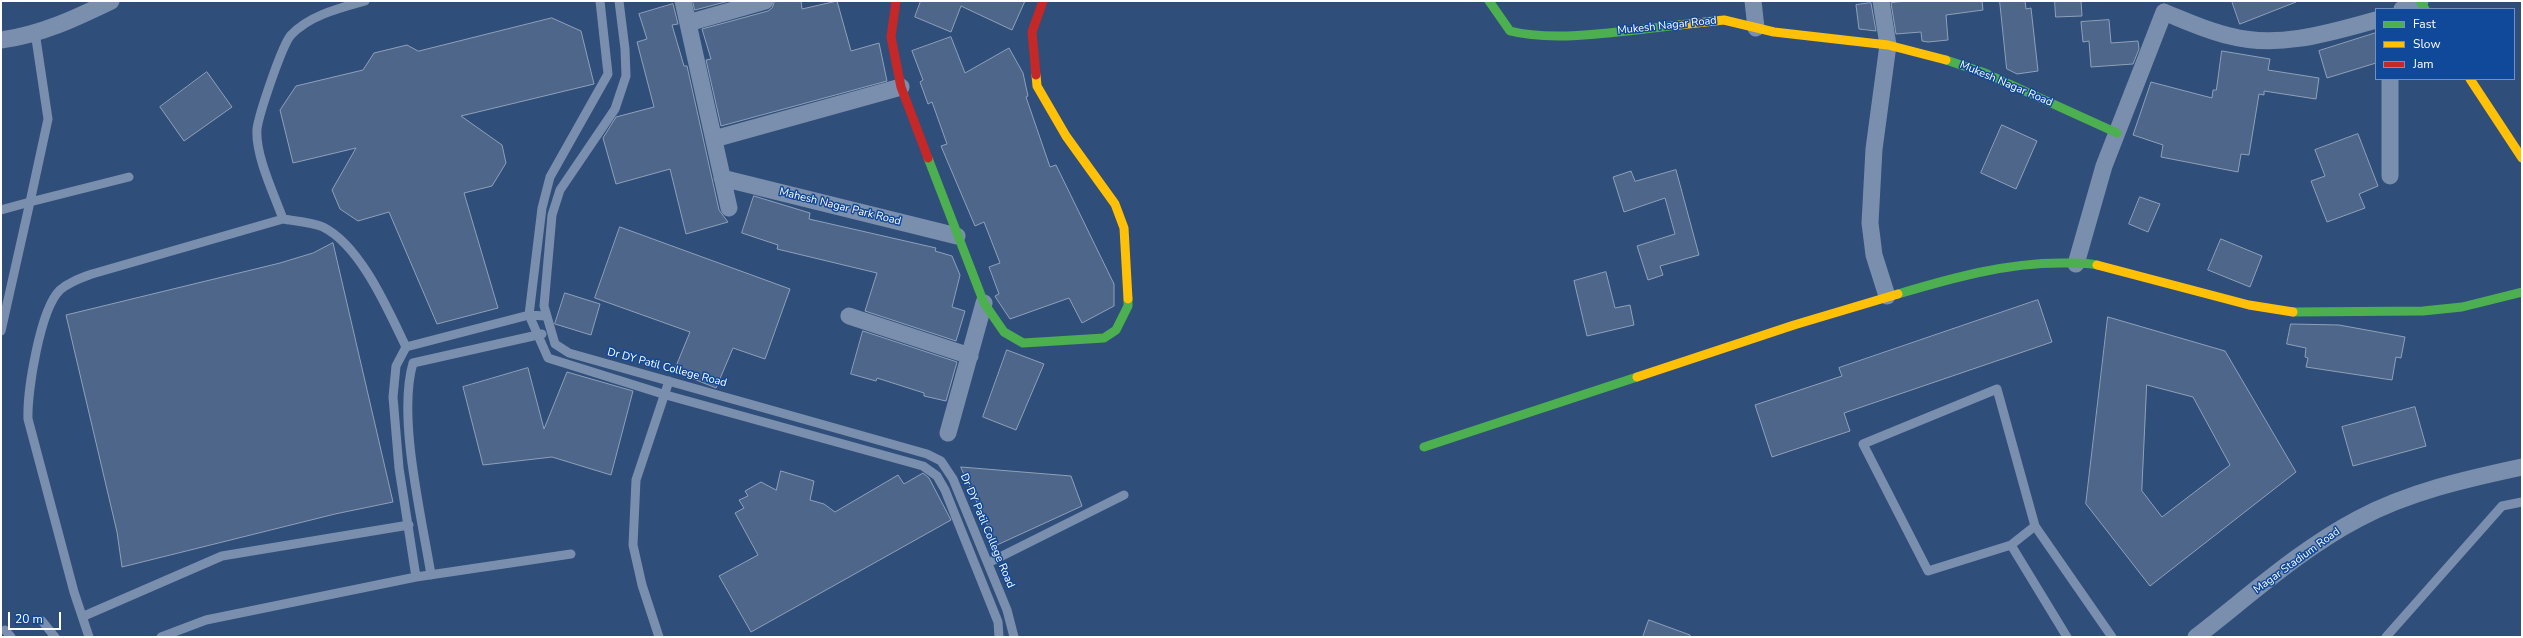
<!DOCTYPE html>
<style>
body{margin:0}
#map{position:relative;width:2523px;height:638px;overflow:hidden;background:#304e7a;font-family:"Nunito Sans",sans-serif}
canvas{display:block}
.frame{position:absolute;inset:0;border:2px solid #fff;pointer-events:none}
.legend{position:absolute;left:2375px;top:8px;width:140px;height:72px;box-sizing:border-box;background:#10489a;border:1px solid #7091c2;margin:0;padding:5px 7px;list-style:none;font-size:12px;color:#fff}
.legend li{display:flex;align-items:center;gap:8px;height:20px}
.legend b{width:20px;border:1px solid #7091c2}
.scale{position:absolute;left:8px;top:612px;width:53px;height:18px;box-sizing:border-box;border:2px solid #fff;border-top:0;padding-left:5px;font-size:12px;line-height:14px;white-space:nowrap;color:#fff;-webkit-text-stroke:3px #10489a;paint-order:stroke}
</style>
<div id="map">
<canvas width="2523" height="638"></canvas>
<div class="frame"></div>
<ul class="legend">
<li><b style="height:5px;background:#4caf50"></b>Fast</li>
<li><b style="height:5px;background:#ffc107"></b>Slow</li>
<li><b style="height:5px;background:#c62828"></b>Jam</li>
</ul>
<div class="scale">20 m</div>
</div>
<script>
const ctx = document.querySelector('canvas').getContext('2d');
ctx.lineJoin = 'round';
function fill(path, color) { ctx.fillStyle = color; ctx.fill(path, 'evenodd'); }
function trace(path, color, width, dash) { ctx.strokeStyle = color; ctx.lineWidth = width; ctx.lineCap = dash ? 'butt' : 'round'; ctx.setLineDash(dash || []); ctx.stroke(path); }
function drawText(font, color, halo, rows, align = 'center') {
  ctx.font = font + ' "Nunito Sans",sans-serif'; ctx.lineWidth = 3; ctx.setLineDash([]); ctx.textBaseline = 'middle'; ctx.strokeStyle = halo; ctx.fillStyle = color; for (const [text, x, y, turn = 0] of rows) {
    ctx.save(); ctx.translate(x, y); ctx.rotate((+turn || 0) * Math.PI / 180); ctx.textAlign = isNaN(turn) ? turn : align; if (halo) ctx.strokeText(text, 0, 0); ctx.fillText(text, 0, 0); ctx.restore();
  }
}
const building = new Path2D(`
 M693,1h36l-34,9z
 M775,1h26l1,8 35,-8 14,50 28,-8 8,38 -166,45 -15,-66 5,-1 -9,-30 66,-18 4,-3z
 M921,1h104l-13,29 -51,-24 -10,26 -36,-15z
 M1907,1h75l1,9 -37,5 2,25 -20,2 -6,-1 -1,-9 -25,2 -5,-31z
 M2000,1h25l1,8 5,-1 7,63 -21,3 -10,-5z
 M2055,1h26l1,15 -26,1z
 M2232,1h64v1l-56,22z
 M1871,3l5,28 -17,-2 -3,-24z
 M673,4l5,20 -6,1 12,41h3l32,144 9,12 -42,12 -16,-65 -54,15 -13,-46 13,-21 38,-10 -17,-65 10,-3 -8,-25z
 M552,18l29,13 13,53 -133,32 41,29 4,18 -14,23 -28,7 34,115 -61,16 -48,-112 -31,9 -18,-12 -8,-19 24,-42 -63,15 -13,-53 16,-24 67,-16 11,-17 33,-8 11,6z
 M2109,20l2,23 27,-2 1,8 -6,15 -42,3 -2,-26 -6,1 -2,-20z
 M2376,33v30l-49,15 -8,-27z
 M951,37l14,36 44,-25 14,25 5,23 -2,1 24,70 6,-2 58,119v22l-32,17 -13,-25 -59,21 -14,-21 -1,-2 4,-2 -10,-27 11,-4 -16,-41 -9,4 -26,-61 -8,-19 6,-2 -15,-42 -4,2 -8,-22 3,-2 -11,-29z
 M2222,51l48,8 -2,11 51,8 -3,21 -52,-8v4l-5,-1 -10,61 -8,-1 -3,18 -77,-15 2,-12 -30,-10 18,-53 61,16 1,-8h3z
 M207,72l25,35 -48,34 -24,-34z
 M2002,125l35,16 -21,48 -35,-16z
 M2358,134l20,52 -19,8 6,14 -38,14 -16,-41 14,-5 -10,-26z
 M1676,170l23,85 -39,11 3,9 -15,5 -11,-34 38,-12 -10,-36 -41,14 -11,-35 18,-6 4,10z
 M754,196l56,17 -1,6 127,29 -1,3 17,5 8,19 -8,32 13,4 -9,30 -91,-30 12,-38 -100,-24 1,-4 -36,-12z
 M2140,197l20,7 -12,28 -19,-8z
 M620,227l170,62 -25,70 -32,-11 -17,40 -42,-17 16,-39 -95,-34z
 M2221,239l41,17 -12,31 -42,-17z
 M333,243l60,259 -58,12 -213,53 -5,-35 -51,-217 214,-52 33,-10z
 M1606,272l9,36 15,-3 4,20 -47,11 -13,-55z
 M565,293l35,11 -9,31 -36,-11z
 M2038,300l14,42 -208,71 6,18 -78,26 -17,-52 87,-29 -3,-8z
 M2108,317l117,34 71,121 -146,114 -64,-82zM2147,385l46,12 37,68 -68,52 -20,-26z
 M2291,324l48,1 66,12 -4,21 -5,-1 -4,23 -86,-13 2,-9 -3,-1 1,-9 -19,-4z
 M863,331l94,31 -11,39 -22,-5v-3l-47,-15 -1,3 -25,-7z
 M1007,350l37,14 -28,66 -33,-13z
 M528,368l16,61 23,-57 66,19 -22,84 -59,-18 -69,8 -20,-78z
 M2415,407l11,39 -73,20 -11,-39z
 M961,467l110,9 11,30 -85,39z
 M781,471l33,10 -4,19 14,4 11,8 63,-37 6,9 19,-11 6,5 22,42 -200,112 -32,-56 39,-21 -23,-42 9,-5 -5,-8 9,-4 -3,-5 16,-9 15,8z
 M1649,620l41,15v2h-47z`);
fill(building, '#4d6689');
trace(building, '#8fa0b9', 1);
trace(new Path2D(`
 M365,1c-25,7 -55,14 -74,34 -9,10 -32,79 -34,94 -2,26 17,65 26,90 12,2 29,3 40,8 38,19 65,83 83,120
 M600,1l8,73 -58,103 -8,31 -13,107 19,43 118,37 257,71 14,10 8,14 53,132 1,15
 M619,1l6,48 1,27 -11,33 -55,81 -8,25 -8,91 11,38 14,9 358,101 14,7 12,18 54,131 7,27
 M1,210l29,-8 18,-83 -13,-87
 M1,331l29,-129 99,-25
 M2011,545l24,-19
 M988,563l136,-68
 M431,575c-9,-57 -34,-158 -18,-212l129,-29
 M416,577l-17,-109 -6,-71 3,-31 10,-19 123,-32 16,1
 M84,616l138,-60 187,-31
 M42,621l13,16
 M5,630l6,7
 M89,637l-15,-45 -46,-173c-1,-27 12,-110 32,-129 9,-8 21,-12 32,-16l191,-55
 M161,637l45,-17 210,-43 155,-23
 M659,637l-17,-52 -9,-40 3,-65 33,-99
 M2067,637l-56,-92 -83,26 -65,-127 134,-55 38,137 77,111
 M2386,637l116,-131 20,-4`), '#7a8fad', 9);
trace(new Path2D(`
 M683,1l46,207
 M1753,1l3,27
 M1881,1l7,44 -14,104 -4,74 4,32 13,41
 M2402,9l18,-8
 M2164,12c22,9 43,19 66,24 48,13 99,-3 146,-16
 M688,23l77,-22
 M1,40c39,-5 75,-22 110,-39
 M714,139l187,-52
 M2390,176v-97
 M722,178l235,58
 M2076,264l28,-98 60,-154
 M849,316l121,40
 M948,433l36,-130
 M2196,637c52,-40 103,-87 162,-118 50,-27 108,-40 164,-52`), '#7a8fad', 17);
trace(new Path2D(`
 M1489,1l21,30c46,12 121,-1 169,-6
 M2420,1l5,8
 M1946,60l39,13 132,60
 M928,158l56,145 20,29 19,11 81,-5 12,-8 12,-24v-7
 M1898,294c54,-16 107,-31 163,-31 12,0 24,-1 36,2
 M2293,312l130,-1 39,-4 60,-15
 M1424,447l213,-70`), '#4caf50', 9);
trace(new Path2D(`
 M1679,25l45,-5 50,12 114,13 58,15
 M1036,75l1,11 29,50 49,68 9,24 4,71
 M2470,79l52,79
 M2097,265l152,40 44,7
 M1637,377l157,-52 104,-31`), '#ffc107', 9);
trace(new Path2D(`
 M896,1l-5,36 10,50 27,71
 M1036,75l-4,-43 11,-31`), '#c62828', 9);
drawText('11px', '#fff', '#10489a', [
 ["Mukesh Nagar Road",1667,26,-6],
 ["Mukesh Nagar Road",2006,84,23],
 ["Mahesh Nagar Park Road",840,207,14],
 ["Dr DY Patil College Road",667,368,15],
 ["Dr DY Patil College Road",987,531,67],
 ["Magar Stadium Road",2297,561,-36]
]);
</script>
